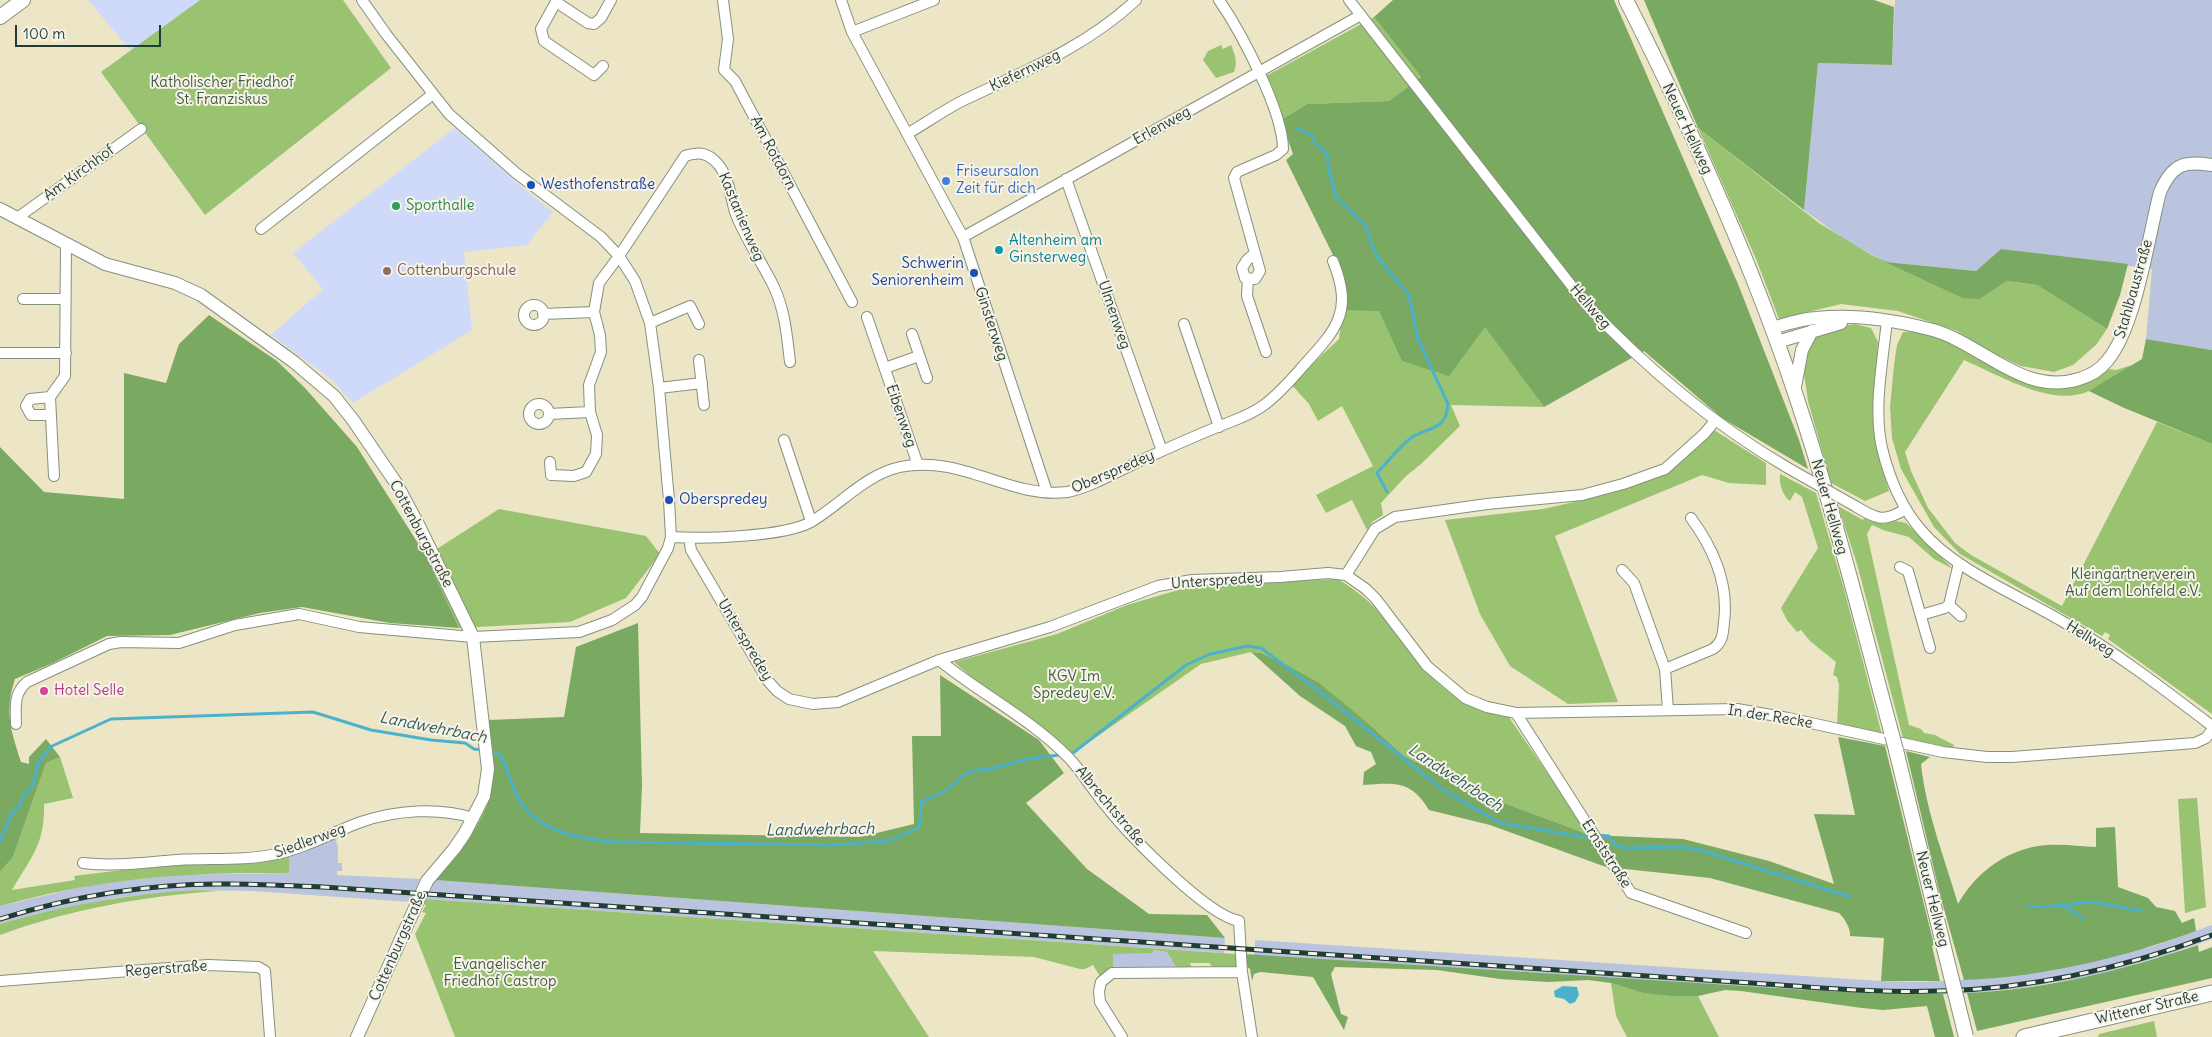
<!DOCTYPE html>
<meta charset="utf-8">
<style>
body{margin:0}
#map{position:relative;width:2212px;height:1037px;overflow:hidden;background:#ece5c6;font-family:Delius,sans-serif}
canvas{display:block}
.scale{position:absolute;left:15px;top:25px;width:146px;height:22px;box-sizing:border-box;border:2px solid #1f3d34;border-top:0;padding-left:6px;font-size:15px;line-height:18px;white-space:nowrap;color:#1f3d34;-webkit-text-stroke:4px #f7f3e8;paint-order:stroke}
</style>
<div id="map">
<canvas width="2212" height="1037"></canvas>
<div class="scale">100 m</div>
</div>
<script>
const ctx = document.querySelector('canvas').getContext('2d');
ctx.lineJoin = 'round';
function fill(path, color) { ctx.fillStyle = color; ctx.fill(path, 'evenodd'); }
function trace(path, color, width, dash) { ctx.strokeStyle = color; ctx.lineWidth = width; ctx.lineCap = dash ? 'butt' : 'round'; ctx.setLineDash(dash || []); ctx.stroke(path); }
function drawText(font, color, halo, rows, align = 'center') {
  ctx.font = font + ' Delius,sans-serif'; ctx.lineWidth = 4; ctx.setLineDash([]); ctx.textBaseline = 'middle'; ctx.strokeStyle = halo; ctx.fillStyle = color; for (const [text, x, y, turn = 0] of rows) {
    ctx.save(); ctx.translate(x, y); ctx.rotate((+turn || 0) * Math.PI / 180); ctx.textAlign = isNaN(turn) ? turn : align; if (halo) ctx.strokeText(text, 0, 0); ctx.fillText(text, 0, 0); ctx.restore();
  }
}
fill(new Path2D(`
 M88,0h112l-69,51z
 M455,128l68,60 30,24 -26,33 -63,7 8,78 -119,73 -22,-24 -60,-44 52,-46 -30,-36z`), '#cfdafa');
fill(new Path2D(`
 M1895,0h317v350l-66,-11 6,-70 -151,-20 -25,22 -91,-9 -41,-23 -40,-29 14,-147 74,2z
 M335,838l3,8v17h4v8h-5v4l83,4 -9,23 -159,-11 -56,-1 -76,7 -84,17 -36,10v-18l95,-22 77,-9 116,-2 1,-17z
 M435,880l790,58 -1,15 -799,-54z
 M2212,925v14l-43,15 -71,21 -76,13 -46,5 -50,2 -69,-2 -603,-38 1,-15 626,41 40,1 72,-4 61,-8 100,-24z
 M1154,950l13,2 9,15 -63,3 -1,-16z`), '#bac4de');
fill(new Path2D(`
 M200,0h143l48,68 -186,147 -104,-143z
 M1374,17l47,60 -32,24 -82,3 -26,16 -15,-44z
 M1221,45l2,4 8,-4c4,10 7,17 3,27l-18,6 -13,-18 5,-9z
 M1698,128l121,95 54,33 107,43 27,-18 30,4 70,44 -11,16 -23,20 -19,7 -33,-6 -31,-14 -33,-21 -59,-20 -57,-7 -62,15 -23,-60z
 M1343,310h36l24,51 82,-35 59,81 -93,-2 9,21 -39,38 -15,12 -25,27 2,12 -11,7 -5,8 -15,-30 -26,13 -10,-18 57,-29 -31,-60 -24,15 -9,-17 -18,-20 48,-45z
 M1855,324l16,4 7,14 -4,59v28l3,21 12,41 -24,10 -34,-18 -23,-82 -5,-34 9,-28 18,-11z
 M1903,332c19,-3 39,6 55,15 50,27 97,65 151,22l7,1 16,-5c-14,9 -28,20 -43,26 -37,17 -90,-16 -125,-31l-59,92 6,19 17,37 27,35 16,12 91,51 95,-184 55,22v270l-104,-75 2,-4 -5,-3 -3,4 -142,-82 -26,-27 -33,-58 -9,-31 -2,-31 4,-42 3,-20z
 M1714,430l52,33v22l-37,-2 -27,-8 -147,61 63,166 -50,2 -58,-38 -30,-52 -35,-94 98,-11 53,-12 75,-28z
 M1780,474l36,19 28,96 38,146 -45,-10 2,-40 -2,-8 -4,-2 3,-13 -26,-21 -9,-11 -4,2 -10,-12 -6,-12 37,-60 -16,-51 -7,-5 -5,9c-8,-6 -11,-18 -10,-27z
 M1838,506l25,14 1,-2 19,6 13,-3 10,2 46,45 1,1 -19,-10 -25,-22 -26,-7 -11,-5 -5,9 42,191 12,4 3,4 11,2 19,10 -1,3 -50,-10 -46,-174z
 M499,509l147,27 14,18 -34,44 -56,24 -111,6 -33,-72z
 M1338,579c11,7 21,14 31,23 34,33 54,79 98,102 12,6 27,8 41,12l82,119 -94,-35 -92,-44 -34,-31 -85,-61 -24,-11 -10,-1 -50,12 -129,90 -90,-68 -28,-24 103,-28 70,-29 65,-19z
 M60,757l13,41 -29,6c1,41 -13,53 -32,86l63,-10 -1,-4 80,-10 99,-3 36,-7v17c-104,-1 -189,5 -289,33v-34l13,-15 33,-94z
 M2197,798l9,109 -21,6 -7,-114z
 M196,890l23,1c-75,5 -148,18 -219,44v-11c64,-19 129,-30 196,-34z
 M425,899l811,55 1,11 -2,4h-20l-6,-6h-19l2,5h-29l13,-1 -9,-15 -13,-2 -2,3 -39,1v16l-12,8 -8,-13 -8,4h-5l-46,-12 -161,-6 56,86h-474l-40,-103 11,-21 -4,-1 4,-7 -4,-1z
 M1611,983l32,10 55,3 21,41h-92l-11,-21z
 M2154,1021l3,16h-59l1,-3z`), '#99c370');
fill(new Path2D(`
 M1393,0h221l124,284 61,156 9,29 -86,-51 -78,-67 -100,56 -59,-80 -36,49 -47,-15 -23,-50 -36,-1 3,-21 -12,-32 -48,-97 7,-6 -12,-34 26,-16 82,-3 32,-24 -47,-60z
 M1644,0h230l20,7 -2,58 -74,-2 -14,147 -106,-82z
 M2001,249l127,15 -8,31 -13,34 -70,-44 -30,-4 -27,18 -17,-1 -78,-36 91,9z
 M209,315l68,46 28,27 52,59 69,109 33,72 -69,-5 -88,-16 -42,6 -90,22 -63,1 -54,27 -38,16c-11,33 -4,51 6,83l8,2v-7l17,-18 14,18 -14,6 -33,94 -13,15v-425l44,45 80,7v-126l42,10 13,-39z
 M2146,339l66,11v94l-90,-37 -33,-16 53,-32z
 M638,623l4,163 -2,47 220,4 54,-13 -2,-88h29l-1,-61 99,65 25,33 -38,30 61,66 62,45 58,1 18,23 -790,-58c24,-27 56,-64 58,-102 1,-19 -3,-40 -5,-58l76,-3 12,-70z
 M1251,652l10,1 24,11 34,19 51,42 34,31 92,44 94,35 93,4 86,22 65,23 -20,-70 41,1 -17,-78 47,9 49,199 -2,1 8,35h-59l3,-43 -34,-2c1,-8 -6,-18 -11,-23l-129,-35 -104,-11 -116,-42 -61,-15c-18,-30 -34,-27 -66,-25l1,-13 12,-8 -5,-12 -15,-6 -11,-20 -45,-30z
 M1906,751l24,6 -9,7c5,48 24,95 37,140 17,-30 45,-52 80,-58 19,-3 39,0 58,1v-19l19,-1 3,60 30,11 8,9 19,4 7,12 12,-5 2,13c-74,27 -153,46 -232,49l-24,-85z
 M2198,945l1,7 13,-5v31l-235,53 -10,-38c79,-3 156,-23 231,-48z
 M1244,954l564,36 81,4h54l11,43h-19l-8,-31 -44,4 -21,-2 -121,-17 -16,-1 -27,6h-26l-29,-3 -32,-10 -23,-3 -40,2 -48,-3 -63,-9 -102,-3 -4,7 10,40 7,3 -4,13 -31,-53 -53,-5 -6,2 -2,7 -2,-12 -5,-4z`), '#7aa962');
fill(new Path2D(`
 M1563,986l14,1 2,8 -4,7 -5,2 -6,-5 -9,-2 -1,-6z`), '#4cb2cb');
trace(new Path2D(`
 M1297,128l16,8 2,7 9,8 4,5v11l8,30 31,30 3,13 8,18 31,37 9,44 30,65c-2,28 -20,22 -37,34 -13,10 -23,24 -34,35l10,19
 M489,751l9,2 3,3c6,13 10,27 16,40 18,35 61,43 97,46l220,3 55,-4 29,-13 2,-5 1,-21 26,-12 17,-15 7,-4 19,-2 37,-10 32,-4
 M1073,753l113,-88 24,-11 24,-5 13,-3 14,2 62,46 120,96 57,33 84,14 7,-1
 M1597,835l12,1 6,9 10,3 58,-1 17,3 151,47
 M0,842l11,-28 8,-7 5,-12 9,-10 5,-22 12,-16 61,-28 202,-7 58,18 60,10 34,3 9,6 9,1
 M2064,905l18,13
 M2028,906l17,1 47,-5 50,9`), '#4cb2cb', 3);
const minor = new Path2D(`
 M557,0l-16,29 3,12 50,34 9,-9
 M723,0l5,39 -4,31 11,11 117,221
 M841,0l11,32 111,205 84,255
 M1219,0c22,32 64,111 64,149l-7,6 -39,17 -3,6 26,93 -5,8 -10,-1 -3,-10 5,-8 8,-7
 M1349,0l236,303c60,64 126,120 203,165
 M556,2l32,21 6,1 7,-6 10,-18
 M852,32l82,-32
 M907,134c19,-11 37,-24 57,-34 61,-29 122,-53 172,-100
 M1066,179l96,272
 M17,218l124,-89
 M261,229l172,-135
 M963,237l398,-222
 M1248,278l-1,18 19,56
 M23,299h42
 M524 315a10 10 0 1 1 20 0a10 10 0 1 1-20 0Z
 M543,314l51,-2
 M867,317l51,148
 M1887,320c-4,41 -14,88 -5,128 7,29 20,60 39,82 34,41 100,66 146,94 51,30 98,66 145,102
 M650,323l40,-17 9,18
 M1184,324l35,103
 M912,334l15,44
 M0,353h66
 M699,360l5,45
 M885,368l34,-12
 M659,388l43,-5
 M50,397l-20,2 -4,7 5,9h19
 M529 414a10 10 0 1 1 20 0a10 10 0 1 1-20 0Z
 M549,414l41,-2
 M784,440l27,81
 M550,462l1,13 23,1 12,-4 10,-18 1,-19 -7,-23 -1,-27 12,-33 -1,-17 -6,-23 5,-29 20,-27 66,-100c13,-4 21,-4 31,6 13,13 14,33 19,50 10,27 27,50 39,75 11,24 13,49 16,75
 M54,476l-4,-79 15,-21 1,-132
 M1855,506c22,13 28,17 51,3
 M671,537c32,2 113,0 140,-15 30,-18 54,-47 89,-55 62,-13 109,32 167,25 24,-4 62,-27 86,-37 22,-10 44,-20 67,-29 15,-6 31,-11 44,-21 15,-11 28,-26 40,-40 34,-37 49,-54 29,-104
 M689,538l2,12 77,131 9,10 12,8 24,5 25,-2 101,-42 111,-33 108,-41 34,-6 88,-3 48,-4 18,2 20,14 10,10 51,67 38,32 22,9 29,6 221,-4 51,9 155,34 44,5h25l183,-14 11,-5 6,-8
 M1900,567l8,4 22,77
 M1622,570l12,13 31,86 3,41
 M1346,575l29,-46 20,-12 92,-13 95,-9 41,-11 42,-15 39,-35 11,-13
 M1949,605l12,11
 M1921,615l24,-7 4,-3 10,-42
 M939,660c42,34 92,59 130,98 14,15 24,33 37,48 22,28 100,109 133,115l3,51 10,65
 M1665,669l48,-20c10,-7 10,-16 11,-27 5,-38 -11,-74 -33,-104
 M1516,713l115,180 115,40
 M16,724c0,-17 -3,-30 11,-42l82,-38 12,-2 58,1 56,-18 64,-11 60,13 114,10 106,-5 33,-12 23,-15 7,-8 26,-49 3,-11 -2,-37 -10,-112 -9,-65 -15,-42 -16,-25 -18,-19 -85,-64 -67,-59 -63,-80 -24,-34
 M83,863c33,4 63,-1 95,-3 33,-2 66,1 98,-6 30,-6 57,-22 85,-32 35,-12 77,-15 113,-4
 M0,981l208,-16 50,2 7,4 5,66
 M1122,1037l-22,-35 -1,-11 2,-9 11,-9 130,-1`);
const tertiary = new Path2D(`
 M0,209l105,55 70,19 26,12 93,67 40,34 19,24 43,63 23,43 54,111 15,132 -4,27 -19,37 -11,16 -27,32 -70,156
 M1772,328c14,-4 29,-9 44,-10 36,-4 78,2 113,11 51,12 93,68 150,50 10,-3 21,-9 28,-18 29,-34 41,-123 53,-169 12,-27 23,-32 52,-27
 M1777,342l64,-19
 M1794,392l8,-42 10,-19`);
const secondary = new Path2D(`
 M1626,0c64,126 123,256 168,390 38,113 67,230 98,345
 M0,17l23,-17
 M1896,750l48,198`);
const primary = new Path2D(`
 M2024,1037l188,-44`);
trace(minor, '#86917d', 12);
trace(tertiary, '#86917d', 14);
trace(secondary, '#86917d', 16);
trace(primary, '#86917d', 17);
trace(minor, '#fff', 10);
trace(tertiary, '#fff', 12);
trace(secondary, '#fff', 14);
trace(primary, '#fff', 15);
const rail = new Path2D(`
 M0,919c73,-23 152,-36 228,-35 32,0 64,2 95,3l1443,97c57,4 115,9 172,7 93,-2 186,-23 274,-56`);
trace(rail, '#1f3d34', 5);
trace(rail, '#f7f3e8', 3, [9]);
const minorBridge = new Path2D(`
 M1788,468l67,38`);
const secondaryBridge = new Path2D(`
 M1892,735l4,15
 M1944,948l22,89`);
trace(minorBridge, '#86917d', 12, []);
trace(secondaryBridge, '#86917d', 16, []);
trace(minorBridge, '#fff', 10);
trace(secondaryBridge, '#fff', 14);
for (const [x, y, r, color] of [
 [946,181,5,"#3f7fe0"],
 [531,185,5,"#1a4fb4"],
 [396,206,5,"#2e9e5b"],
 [999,250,5,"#0f9aa8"],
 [387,271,5,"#8d6e63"],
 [974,273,5,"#1a4fb4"],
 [669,500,5,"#1a4fb4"],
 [44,691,5,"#d1479c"]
]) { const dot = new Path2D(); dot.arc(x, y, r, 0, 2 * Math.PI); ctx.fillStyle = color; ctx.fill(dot); trace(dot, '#f7f3e8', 2); }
drawText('15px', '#1f3d34', '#f7f3e8', [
 ["Kiefernweg",1025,71,-26],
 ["Erlenweg",1162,126,-29],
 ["Neuer Hellweg",1687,129,65],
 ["Am Rotdorn",773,153,62],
 ["Am Kirchhof",79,173,-36],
 ["Kastanienweg",741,217,67],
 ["Stahlbaustraße",2134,289,-74],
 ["Hellweg",1590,307,49],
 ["Ulmenweg",1114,315,71],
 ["Ginsterweg",991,324,72],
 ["Eibenweg",901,416,71],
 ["Oberspredey",1113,472,-23],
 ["Neuer Hellweg",1829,507,74],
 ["Cottenburgstraße",421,534,62],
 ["Unterspredey",1217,581,-4],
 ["Hellweg",2090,639,32],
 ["Unterspredey",745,640,59],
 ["In der Recke",1770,717,9],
 ["Albrechtstraße",1110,806,50],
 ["Siedlerweg",310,841,-20],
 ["Ernststraße",1606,854,57],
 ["Neuer Hellweg",1932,899,76],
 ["Cottenburgstraße",398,946,-66],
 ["Regerstraße",166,969,-4],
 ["Wittener Straße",2147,1008,-13]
]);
drawText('15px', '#3e5e43', '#f7f3e8', [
 ["Katholischer Friedhof",222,83],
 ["St. Franziskus",222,100],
 ["Kleingärtnerverein",2133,575],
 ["Auf dem Lohfeld e.V.",2133,592],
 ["KGV Im",1074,677],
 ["Spredey e.V.",1074,694],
 ["Evangelischer",500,965],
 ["Friedhof Castrop",500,982]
]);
drawText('15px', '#366cbe', '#f7f3e8', [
 ["Friseursalon",956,172],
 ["Zeit für dich",956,189]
], 'left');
drawText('15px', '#164399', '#f7f3e8', [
 ["Westhofenstraße",541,185],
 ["Schwerin",964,264,"right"],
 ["Seniorenheim",964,281,"right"],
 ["Oberspredey",679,500]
], 'left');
drawText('15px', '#27864d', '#f7f3e8', [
 ["Sporthalle",406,206]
], 'left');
drawText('15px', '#0d838f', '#f7f3e8', [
 ["Altenheim am",1009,241],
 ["Ginsterweg",1009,258]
], 'left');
drawText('15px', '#785e54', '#f7f3e8', [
 ["Cottenburgschule",397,271]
], 'left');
drawText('15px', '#b23c85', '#f7f3e8', [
 ["Hotel Selle",54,691]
], 'left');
drawText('italic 16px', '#2a5a5a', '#f7f3e8', [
 ["Landwehrbach",433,728,11],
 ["Landwehrbach",1455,778,33],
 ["Landwehrbach",820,830,-1]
]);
</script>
